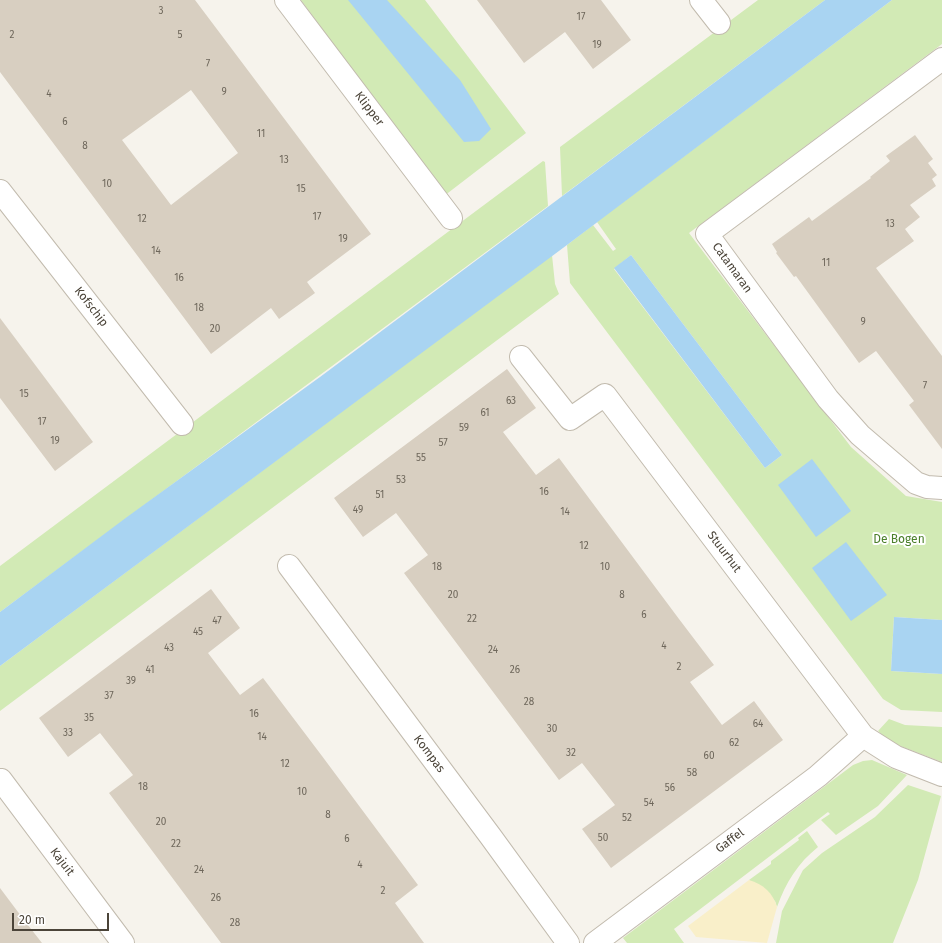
<!DOCTYPE html>
<style>
body{margin:0}
#map{position:relative;width:942px;height:943px;overflow:hidden;background:#f6f3ec;font-family:"Fira Sans",sans-serif}
canvas{display:block}
.scale{position:absolute;left:12px;top:913px;width:97px;height:18px;box-sizing:border-box;border:2px solid #4b4439;border-top:0;padding-left:5px;font-size:12px;line-height:14px;white-space:nowrap;color:#4b4439;-webkit-text-stroke:3px #fff;paint-order:stroke}
</style>
<div id="map">
<canvas width="942" height="943"></canvas>
<div class="scale">20 m</div>
</div>
<script>
const ctx = document.querySelector('canvas').getContext('2d');
ctx.lineJoin = 'round';
function fill(path, color) { ctx.fillStyle = color; ctx.fill(path, 'evenodd'); }
function trace(path, color, width, dash) { ctx.strokeStyle = color; ctx.lineWidth = width; ctx.lineCap = dash ? 'butt' : 'round'; ctx.setLineDash(dash || []); ctx.stroke(path); }
function drawText(font, color, halo, rows, align = 'center') {
  ctx.font = font + ' "Fira Sans",sans-serif'; ctx.lineWidth = 4; ctx.setLineDash([]); ctx.textBaseline = 'middle'; ctx.strokeStyle = halo; ctx.fillStyle = color; for (const [text, x, y, turn = 0] of rows) {
    ctx.save(); ctx.translate(x, y); ctx.rotate((+turn || 0) * Math.PI / 180); ctx.textAlign = isNaN(turn) ? turn : align; if (halo) ctx.strokeText(text, 0, 0); ctx.fillText(text, 0, 0); ctx.restore();
  }
}
fill(new Path2D(`
 M301,0h124l101,133 -82,63z
 M758,0h67l-263,196 -2,-49z
 M892,0h50v44l-253,189 162,214 55,49 36,6v118l-48,-3 -3,54 51,3v38l-41,-2 -18,-11 -313,-416 -3,-38 26,-20 20,26 3,-2 -19,-27 2,-2zM631,255l151,200 -17,13 -151,-199z
 M543,161l2,1 3,44 -548,406v-46z
 M552,255l3,29 4,10 -559,417v-45z
 M889,719l16,6 37,2v35l-52,-20 -12,-11z
 M872,760l35,15 -29,31 -42,29 -15,-15 9,-6 -2,-2 -154,117 10,14h-57l-4,-5 230,-173 10,-4z
 M908,785l33,11 -23,84 -25,63h-117l6,-32 21,-41 19,-17 53,-36z
 M807,831l11,16c-20,16 -32,35 -41,60l-2,-6 -26,-21 22,-16v-3l28,-21 -1,-2z`), '#d2eab5');
fill(new Path2D(`
 M749,880c14,4 24,13 28,27l-10,36 -71,-6 -8,-11z`), '#f9efc9');
fill(new Path2D(`
 M348,0h39l73,80 31,49 -12,12 -15,1z
 M825,0h67l-325,245 -567,421v-54l127,-95 193,-140z
 M631,255l151,200 -17,13 -151,-200z
 M812,459l39,52 -35,26 -38,-52z
 M846,542l41,53 -36,26 -39,-53z
 M894,617l48,3v54l-51,-3z`), '#a9d4f2');
fill(new Path2D(`
 M0,0h195l176,234 -64,48 8,11 -36,26 -8,-11 -60,46 -211,-282zM191,90l47,63 -67,52 -49,-65z
 M477,0h124l30,40 -38,29 -28,-37 -41,31z
 M915,135l18,24 -5,4 9,12 -5,4 4,7 -26,19 10,12 -15,12 9,12 -38,27 66,88v93l-33,-44 5,-4 -38,-50 -17,12 -63,-87 -2,1 -18,-24 1,-1 -5,-8 37,-27 3,4 59,-43 -1,-1 20,-16 -4,-5z
 M0,318l93,124 -38,29 -55,-73z
 M507,369l29,39 -33,24 33,43 23,-17 120,161 35,46 -24,17 32,43 32,-24 29,39 -172,128 -29,-39 33,-24 -33,-42 -23,17 -155,-207 24,-18 -32,-42 -33,24 -29,-39z
 M211,589l29,39 -32,25 32,42 23,-17 59,78 96,129 -23,18 29,40h-203l-112,-150 24,-18 -33,-42 -32,24 -29,-39z
 M0,888l24,32 18,23h-42z`), '#d8cfc1');
const street = new Path2D(`
 M286,0l165,218
 M701,0l18,23
 M942,59l-235,175 121,165 32,36 56,48 11,4 15,1
 M0,191l182,233
 M521,357l49,62 35,-24 258,341 33,21 46,18
 M289,566l202,271 77,106
 M1,780l122,163
 M595,943l223,-167 45,-40`);
trace(street, '#c2bbae', 24);
trace(street, '#fff', 22);
drawText('10px', '#6e675b', null, [
 ["3",161,11],
 ["17",581,17],
 ["2",12,35],
 ["5",180,35],
 ["19",597,45],
 ["7",208,64],
 ["9",224,92],
 ["4",49,94],
 ["6",65,122],
 ["11",261,134],
 ["8",85,146],
 ["13",284,160],
 ["10",107,184],
 ["15",301,189],
 ["17",317,217],
 ["12",142,219],
 ["13",890,224],
 ["19",343,239],
 ["14",156,251],
 ["11",826,263],
 ["16",179,278],
 ["18",199,308],
 ["9",863,322],
 ["20",215,329],
 ["7",925,386],
 ["15",24,394],
 ["63",511,401],
 ["61",485,413],
 ["17",42,422],
 ["59",464,428],
 ["19",55,441],
 ["57",443,443],
 ["55",421,458],
 ["53",401,480],
 ["16",544,492],
 ["51",380,495],
 ["49",358,510],
 ["14",565,512],
 ["12",584,546],
 ["18",437,567],
 ["10",605,567],
 ["20",453,595],
 ["8",622,595],
 ["6",644,615],
 ["22",472,619],
 ["47",217,621],
 ["45",198,632],
 ["4",664,646],
 ["43",169,648],
 ["24",493,650],
 ["2",679,667],
 ["41",150,670],
 ["26",515,670],
 ["39",131,681],
 ["37",109,696],
 ["28",529,702],
 ["16",254,714],
 ["35",89,718],
 ["64",758,724],
 ["30",552,729],
 ["33",68,733],
 ["14",262,737],
 ["62",734,743],
 ["32",571,753],
 ["60",709,756],
 ["12",285,764],
 ["58",692,773],
 ["18",143,787],
 ["56",670,788],
 ["10",302,792],
 ["54",649,803],
 ["8",328,815],
 ["52",627,818],
 ["20",161,822],
 ["50",603,838],
 ["6",347,839],
 ["22",176,844],
 ["4",360,865],
 ["24",199,870],
 ["2",383,891],
 ["26",216,898],
 ["28",235,923]
]);
drawText('12px', '#4b4439', '#fff', [
 ["Klipper",369,109,53],
 ["Catamaran",732,268,54],
 ["Kofschip",91,307,52],
 ["Stuurhut",724,552,53],
 ["Kompas",429,754,53],
 ["Gaffel",730,841,-37],
 ["Kajuit",62,862,53]
]);
drawText('12px', '#4a7f2a', '#fff', [
 ["De Bogen",899,540]
]);
</script>
